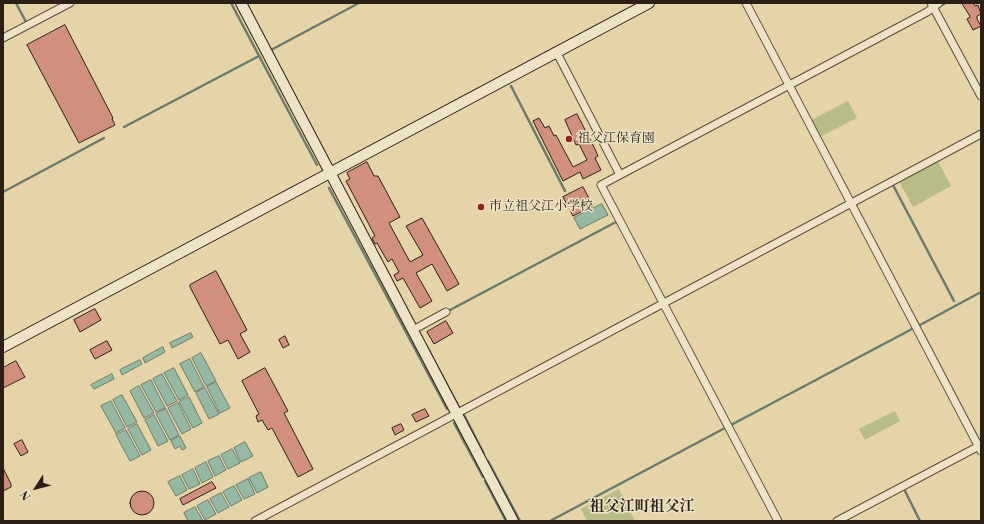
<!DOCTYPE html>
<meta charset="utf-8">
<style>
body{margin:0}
#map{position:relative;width:984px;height:524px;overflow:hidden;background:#e5d4a7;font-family:"Libre Bodoni",serif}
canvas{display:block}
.frame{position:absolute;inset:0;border:4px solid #2c1f18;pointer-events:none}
.north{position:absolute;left:16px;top:468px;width:40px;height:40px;-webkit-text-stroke:3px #eee3c6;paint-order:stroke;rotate:234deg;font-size:11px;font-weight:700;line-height:16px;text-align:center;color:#2c1f18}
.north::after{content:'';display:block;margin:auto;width:14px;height:18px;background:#2c1f18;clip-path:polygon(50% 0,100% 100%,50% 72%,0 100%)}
</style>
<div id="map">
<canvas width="984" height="524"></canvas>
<div class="frame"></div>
<div class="north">N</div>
</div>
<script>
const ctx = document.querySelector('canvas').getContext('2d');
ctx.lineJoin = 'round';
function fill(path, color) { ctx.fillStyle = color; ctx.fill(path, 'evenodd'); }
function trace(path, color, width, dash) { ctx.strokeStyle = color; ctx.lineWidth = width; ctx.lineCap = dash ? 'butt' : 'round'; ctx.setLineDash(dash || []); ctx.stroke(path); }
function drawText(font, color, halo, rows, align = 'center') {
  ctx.font = font + ' "Libre Bodoni","Noto Serif JP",serif'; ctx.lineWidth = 3; ctx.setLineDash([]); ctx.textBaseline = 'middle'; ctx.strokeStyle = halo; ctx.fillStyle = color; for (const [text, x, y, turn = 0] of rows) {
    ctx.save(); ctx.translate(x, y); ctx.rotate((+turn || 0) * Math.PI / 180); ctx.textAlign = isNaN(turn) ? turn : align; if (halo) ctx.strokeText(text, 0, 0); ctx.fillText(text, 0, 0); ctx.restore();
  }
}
fill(new Path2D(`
 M848,101l9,17 -37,19 -9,-17z
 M938,161l13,25 -38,21 -14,-26z
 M895,411l5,10 -35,19 -6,-11z
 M619,489l16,32h-48l-6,-12z`), '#b9bc84');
const water = new Path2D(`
 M602,204l6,11 -28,14 -6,-11z
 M191,333l2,4 -21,11 -2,-5z
 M163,347l2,5 -20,11 -2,-5z
 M201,353l15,28 -10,5 -14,-28z
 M190,359l14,28 -9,5 -15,-28z
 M140,360l2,4 -20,11 -2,-5z
 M174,368l14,27 -9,5 -15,-27z
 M112,374l2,5 -20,10 -3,-4z
 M162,374l15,27 -10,5 -14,-27z
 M151,380l14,28 -9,4 -15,-27z
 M216,382l14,26 -10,5 -13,-26z
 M139,386l15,27 -10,5 -14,-27z
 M205,388l14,26 -10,5 -13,-26z
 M122,395l15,27 -10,5 -14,-27z
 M189,397l13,26 -9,5 -14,-26z
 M111,401l14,27 -9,5 -15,-27z
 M178,403l13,26 -9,5 -14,-26z
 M166,409l13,26 -9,5 -14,-26z
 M154,415l14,26 -10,5 -13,-26z
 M137,424l14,26 -9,5 -14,-26z
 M126,430l14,26 -10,5 -14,-26z
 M180,436l6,12 -4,2 -2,-4 -5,3 -4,-8z
 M245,442l8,14 -12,6 -7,-14z
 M232,449l8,14 -12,6 -7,-14z
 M219,456l7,14 -11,6 -7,-15z
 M206,462l7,15 -11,6 -7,-15z
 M193,469l7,15 -11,5 -7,-14z
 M261,472l7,15 -11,6 -8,-15z
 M180,476l7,14 -11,6 -8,-14z
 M248,479l7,15 -11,5 -8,-14z
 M234,486l8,14 -11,6 -8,-14z
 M221,493l8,14 -11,6 -8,-14z
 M208,500l8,14 -11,6 -8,-14z
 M195,507l8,14h-15l-4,-8z`);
fill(water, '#96b9a3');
trace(water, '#6c7b6b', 1);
trace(new Path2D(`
 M16,3l10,19
 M231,3l86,162
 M940,6l6,-3
 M271,50l88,-47
 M511,86l54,105
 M124,127l135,-71
 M893,185l61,116
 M329,188l118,221
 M3,192l101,-54
 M450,310l166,-88
 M920,325l61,-33
 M427,347l33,62
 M464,415l20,39
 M454,423l29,54
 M731,425l181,-96
 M488,461l32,60
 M485,481l21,40
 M905,491l15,30
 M550,521l175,-93`), '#6c7b6b', 2.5);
const building = new Path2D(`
 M962,3h11l2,3 3,-1 3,9 -4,2v3l4,7 -8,4 -6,-11 3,-2z
 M65,25l48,93 -1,1 3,6 -36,18 -52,-98z
 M577,114l18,35 3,7 -3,2 6,12 -18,9 -3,-7 -17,9 -30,-60 6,-3 6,10 4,-2 5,10 2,-1 17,32 14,-7 -8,-16 -3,1 -11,-25z
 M367,162l7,14h4l22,41 -11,6 21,39 13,-7 -17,-29 16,-8 37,66 -12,7 -15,-27 -16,9 16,28 -12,7 -17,-30 -6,3 -3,-6 5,-3 -7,-13 -4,3 -11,-19 -2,1 -3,-6 3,-2 -29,-55 4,-2 -3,-6z
 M583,187l10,19 -20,10 -10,-19z
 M216,271l31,59 -7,4 10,18 -12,7 -10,-19 -8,4 -30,-57v-2z
 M95,309l6,11 -21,12 -6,-12z
 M446,321l7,12 -19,11 -7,-12z
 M285,336l4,9 -6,3 -4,-8z
 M107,341l5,9 -17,9 -5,-9z
 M16,361l9,16 -22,11v-20z
 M265,368l23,43 -4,2 29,56 -15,8 -26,-49 -4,2 -6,-10 -4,2 -2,-6 3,-2 -17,-33z
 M425,409l4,7 -13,6 -4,-7z
 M401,424l3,6 -9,5 -3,-7z
 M22,440l6,12 -7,4 -7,-12z
 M3,468l8,16v3l-8,4z
 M212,482l4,6 -33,17 -3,-6z
 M130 503a12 12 0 1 1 24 0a12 12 0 1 1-24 0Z`);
fill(building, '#d1907d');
trace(building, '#2c1f18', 1);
const street = new Path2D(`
 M746,3l235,448
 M931,3l50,93
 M3,38l67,-35
 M557,53l63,122
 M413,330l33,-18
 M255,521l726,-387
 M778,521l-177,-336 326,-173 12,-9
 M837,521l144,-76`);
const secondary = new Path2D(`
 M241,3l272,518
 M3,347l646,-344`);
trace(street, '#5a4c3c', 9);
trace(secondary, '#2c1f18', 12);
trace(street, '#eee3c6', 7);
trace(secondary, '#eee3c6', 10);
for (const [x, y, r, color] of [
 [569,139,4,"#8f2418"],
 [481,207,4,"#8f2418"]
]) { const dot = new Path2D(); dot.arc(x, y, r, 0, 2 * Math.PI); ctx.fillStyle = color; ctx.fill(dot); trace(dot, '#eee3c6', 1.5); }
drawText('13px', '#2c1f18', '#eee3c6', [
 ["祖父江保育園",577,139],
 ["市立祖父江小学校",489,207]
], 'left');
drawText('bold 15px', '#2c1f18', '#eee3c6', [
 ["祖父江町祖父江",642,507]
]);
</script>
